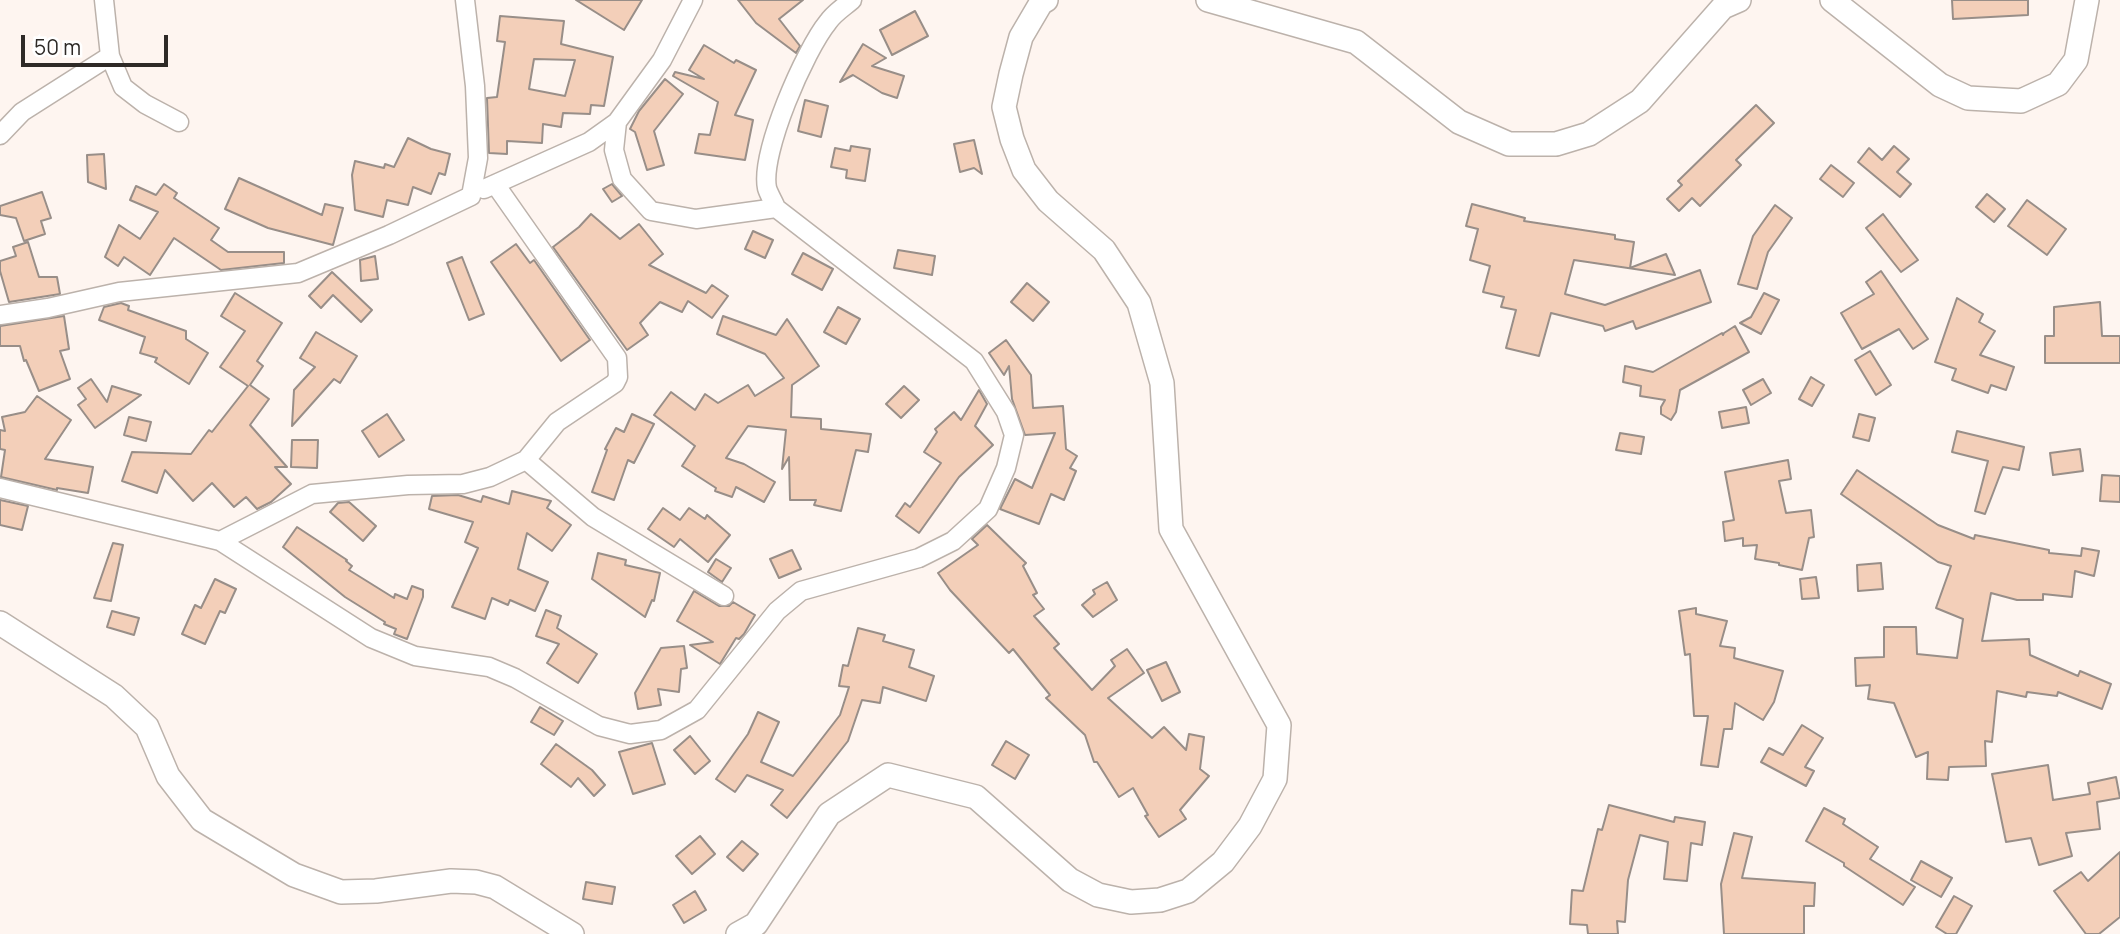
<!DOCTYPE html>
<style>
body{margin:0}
#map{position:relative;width:2120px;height:934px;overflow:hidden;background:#fef5f0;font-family:Manrope,sans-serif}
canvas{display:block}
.scale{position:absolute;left:21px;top:35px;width:147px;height:32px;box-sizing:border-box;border:4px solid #2e2a27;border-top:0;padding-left:9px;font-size:21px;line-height:24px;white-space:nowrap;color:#2e2a27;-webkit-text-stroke:5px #fff;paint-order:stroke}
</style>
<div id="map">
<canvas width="2120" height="934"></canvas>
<div class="scale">50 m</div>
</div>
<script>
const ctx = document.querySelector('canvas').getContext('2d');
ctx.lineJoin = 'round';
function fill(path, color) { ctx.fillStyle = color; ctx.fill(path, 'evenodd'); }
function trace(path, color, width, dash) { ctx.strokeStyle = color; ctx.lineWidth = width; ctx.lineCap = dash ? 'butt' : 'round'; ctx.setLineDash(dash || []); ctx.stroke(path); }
const building = new Path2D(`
 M576,0h66l-18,30z
 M738,0h65l-24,19 21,27 -4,7 -40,-30z
 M1952,0h76v15l-75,4z
 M915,11l13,25 -36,19 -12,-25z
 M500,16l64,5 -3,23 52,13 -9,49 -13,-1 -1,9 -27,-1 -2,14 -18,-3 -1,19 -35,-2v13l-18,-1 -2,-55 10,-1 8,-55 -8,-1zM534,59l41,1 -10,36 -36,-7z
 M863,44l23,14 -14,8 32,10 -7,22 -15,-5 -29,-18 -13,7z
 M704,45l30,18 2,-3 20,10 -21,45 18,5 -8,40 -50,-7 4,-19 11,1 8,-33 -45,-26 2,-4 29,7 -15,-9z
 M665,79l18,15 -29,37 10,34 -17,5 -12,-38 -5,-3 9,-18z
 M805,100l23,6 -7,31 -23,-6z
 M1756,105l18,18 -38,37 5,5 -41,41 -8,-8 -13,13 -12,-12 15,-14 -4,-4z
 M408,138l23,11 19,5 -5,21 -6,-2 -8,21 -18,-7 -5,18 -21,-5 -4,17 -28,-7 -3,-35 3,-14 29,7 1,-4 9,3z
 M974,140l3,13 5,21 -8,-6 -14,4 -6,-28z
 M851,146l19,3 -5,32 -19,-3 1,-8 -16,-3 4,-19 15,3z
 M1894,146l15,13 -12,13 14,12 -11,13 -42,-35 11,-14 13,12z
 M104,154l2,35 -18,-7 -1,-27z
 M1831,165l23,18 -11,14 -23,-18z
 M239,178l83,37 3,-11 18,4 -10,37 -65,-17 -43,-19z
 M164,184l13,9 -3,5 45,30 -8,12 17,12h56v11l-63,7 -47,-32 -24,37 -26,-18 -6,9 -13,-9 14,-32 21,14 18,-27 -28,-12 6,-14 20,9z
 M612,184l10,12 -10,6 -9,-13z
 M42,192l9,26 -10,3 4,13 -21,7 -8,-23 -16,-3v-9z
 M1987,194l18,15 -11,13 -18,-15z
 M2027,200l39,29 -19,26 -39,-29z
 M1472,204l53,14 -1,3 91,14v4l19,3 -4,26 36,-14 9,21 -101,-15 -9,34 40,11 95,-35 11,32 -75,27 -3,-8 -28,10 -2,-5 -52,-13 -12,43 -33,-8 10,-38 -15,-3 3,-10 -21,-5 7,-26 -20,-6 8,-31 -12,-3z
 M1775,205l17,13 -24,34 -11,37 -19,-5 15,-48z
 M591,214l29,25 19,-15 24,30 -14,11 57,28 6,-8 16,11 -16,22 -24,-17 -6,11 -22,-10 -20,21 8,12 -21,15 -74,-103 26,-20z
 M1883,214l35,46 -17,12 -35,-44z
 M753,231l20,9 -8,18 -20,-9z
 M28,242l11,35h18l3,17 -51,8 -9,-31v-10l16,-5 -3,-9z
 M516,244l14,19 4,-3 56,80 -29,21 -70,-99z
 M898,250l37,6 -3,19 -38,-7z
 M803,253l30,16 -11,21 -30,-16z
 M375,256l3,23 -17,2 -1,-21z
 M462,257l22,57 -15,6 -22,-57z
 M1881,271l47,68 -15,10 -14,-20 -37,20 -21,-36 33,-19 -8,-12z
 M332,272l40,38 -11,12 -28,-27 -12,13 -12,-12z
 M1027,283l22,19 -16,19 -22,-19z
 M235,293l47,30 -25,38 6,5 -13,19 19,14 -19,26 37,42h-12l16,17 -20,18 -14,7 -11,-12 -12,10 -22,-24 -19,18 -28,-31 -8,23 -35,-12 10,-29 59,2 18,-24 3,2 36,-46 -28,-19 25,-36 -24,-15z
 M1764,293l15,7 -18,34 -21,-11 11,-6z
 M1957,298l26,16 -4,8 16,9 -15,24 34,12 -8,23 -15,-5 -3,8 -36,-13 4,-11 -21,-7z
 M2100,302l2,34h18v27h-75v-27h9v-29z
 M121,303l8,3 -1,4 58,21v8l22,14 -19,31 -34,-22 2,-4 -17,-5 5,-16 -46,-17 5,-13z
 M838,307l22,12 -14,25 -22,-12z
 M64,316l5,33 -9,2 10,28 -31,12 -13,-31 -2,1 -4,-15h-20v-20z
 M723,316l53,19 11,-16 32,47 -27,19 -1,32 30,2v10l50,5 -3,18 -12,-2 -15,61 -27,-6 2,-5h-26l-1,-43 -7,12 4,-39 -38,-4 -22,32 18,6 31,18 -11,20 -28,-15 -4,10 -17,-6 1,-3 -34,-22 13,-20 -41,-31 17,-23 24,18 10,-16 13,9 30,-18 7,11 29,-18 -19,-24 -48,-20z
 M1735,326l14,26 -69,38 -4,22 -5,8 -10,-6v-7l4,-7 -25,-4 1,-10 -18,-4 2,-16 28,6 69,-39 1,2 1,-2z
 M316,332l41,24 -17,27 -6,-4 -42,47 2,-36 21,-23 -15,-9z
 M1006,340l25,35 2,33 30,-2 3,43 11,7 -7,12 6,3 -12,29 -13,-6 -12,30 -39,-15 15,-30 17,9 23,-55 -30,2 -13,-36 -3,-33 -5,9 -15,-22z
 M1870,351l21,34 -15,10 -21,-35z
 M1811,377l13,8 -12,21 -13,-7z
 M91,379l16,23 5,-16 29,9 -46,33 -17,-23 8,-6 -8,-11z
 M1763,379l8,14 -20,12 -8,-15z
 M904,386l15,14 -18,18 -15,-14z
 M979,390l8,14 -12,22 18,19 -34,32 -40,56 -23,-17 9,-13 5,4 31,-44 -17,-11 13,-20 -2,-3 19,-17 7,8z
 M37,396l34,24 -26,39 48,8 -5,26 -31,-5v2l-56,-13 4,-27 -5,-1v-19l5,1 -3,-14 23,-5z
 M1746,407l3,16 -27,5 -3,-16z
 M387,414l17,26 -25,17 -17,-26z
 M632,414l22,10 -20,39 -6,-3 -14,40 -22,-8 15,-42 -2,-1 11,-21 8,4z
 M1859,414l16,4 -6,23 -16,-4z
 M129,417l22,5 -5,19 -22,-6z
 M1957,431l67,16 -5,23 -16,-3 -18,47 -10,-3 13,-50 -36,-9z
 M1620,433l24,4 -3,17 -25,-4z
 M292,440h26l-1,28 -26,-1z
 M2080,449l3,22 -30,4 -3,-22z
 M1788,460l3,19 -12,2 7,32 25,-3 3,27 -5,1 -7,32 -23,-5v-2l-24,-4 2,-14 -14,1v-8l-18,3 -2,-19 11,-2 -9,-48z
 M1857,470l81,55 36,14 1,-4 74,15v3l32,3 1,-8 17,3 -5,25 -19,-5 -3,26 -29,-3v6h-26l-26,-7 -9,48 47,-2 1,16 48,21 2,-5 31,13 -9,25 -44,-17 -1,4 -30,-4 -1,5 -29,-6 -5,51 -7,-1 1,25 -37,1 -1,13 -21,-1 1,-27 -12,5 -22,-54 -26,-4 2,-14 -14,1 -1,-28 29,-1v-30h32l1,27 40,4 6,-39 -27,-11 15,-42 -13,-4 -97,-68z
 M2102,475l18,1v26l-20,-1z
 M512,491l39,10 -4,7 24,17 -19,26 -25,-18 -9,36 30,13 -13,29 -25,-11 -2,5 -16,-7 -7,21 -33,-12 26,-59 -13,-6 8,-20 -44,-13 3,-13 26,-1 23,7 2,-6 26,8z
 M0,500l28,6 -6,24 -22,-5z
 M349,502l27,24 -13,15 -33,-29 8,-9z
 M663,508l17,12 9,-12 16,11 2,-4 23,20 -22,27 -28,-23 -6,8 -26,-18z
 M987,525l39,38 -3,3 14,27 -4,2 11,14 -10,7 25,28 -5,4 38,42 23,-24 -4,-6 16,-11 17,24 -36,25 44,40 12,-11 22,23 3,-16 15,3 -4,32 9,7 -29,34 6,9 -27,18 -14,-21 3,-1 -15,-27 -14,9 -22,-35h-3l-9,-27 -39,-37 4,-3 -37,-46 -4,4 -59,-63 -12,-17 40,-28 -6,-6z
 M297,527l50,33 -1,1 6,5 -3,4 45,28 1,-4 12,5 5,-13 11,4v7l-16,42 -13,-5 2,-5 -12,-5 1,-2 -40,-25 -62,-50z
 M113,543l10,2 -12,56 -17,-3z
 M792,550l9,19 -22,9 -9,-19z
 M598,553l28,7 -1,5 35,8 -6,28 -2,-1 -7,17 -53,-38z
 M716,559l15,9 -9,14 -14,-10z
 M1881,563l2,26 -25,2 -1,-26z
 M1816,577l3,21 -17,1 -2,-20z
 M215,579l21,10 -11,24 -5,-2 -15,33 -23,-10 13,-29 6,3z
 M1107,582l10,18 -24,17 -11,-12 13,-11 -2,-4z
 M694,591l25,15h10l4,-4 22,13 -11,19 -5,5 -3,-1 -16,26 -30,-19 23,-3 -36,-21z
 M1696,608v6l31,7 -7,25 15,2 -1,10 49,13 -9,31 -11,18 -28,-17 -3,26h-8l-6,38 -17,-2 7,-49h-14l-4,-62 -5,1 -6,-44z
 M546,610l15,6 -4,12 40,26 -19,29 -31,-20 12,-19 -23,-8z
 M112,611l27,7 -5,17 -27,-8z
 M858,628l27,7 -2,6 31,9 -5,17 25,9 -8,25 -43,-14 -3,16 -18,-3 -14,41 -61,77 -16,-13 12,-15 -36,-15 -12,17 -19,-13 32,-45 10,-22 21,10 -18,40 32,14 47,-61 9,-28 -10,-1 4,-21 5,1z
 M684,646l3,22 -6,1 -2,23 -21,-3 3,16 -23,4 -3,-16 26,-45z
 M1166,662l14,30 -18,9 -15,-31z
 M540,707l23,14 -9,14 -23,-13z
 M1802,725l21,13 -18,29 9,4 -8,15 -45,-24 8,-14 14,7z
 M690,736l20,25 -15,13 -21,-24z
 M1006,741l23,14 -14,24 -23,-14z
 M652,743l13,41 -32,10 -14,-42z
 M556,744l36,26 13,15 -11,11 -16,-18 -7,9 -30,-23z
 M2048,765l5,35 37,-6 -2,-11 28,-6 4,21 -23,4 3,27 -34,4 6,23 -33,9 -8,-27 -25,4 -14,-68z
 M1609,805l65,17 1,-5 30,5 -3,23 -11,-2 -4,38 -23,-2 4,-37 -28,-7 -12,45 -3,42 -8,-1 1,13h-30l-1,-9 -17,-1 2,-34 11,1 15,-62 4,1z
 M1824,808l21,11 -2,5 35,23 -8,12 45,28 -12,18 -59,-39v-3l-38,-22z
 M1734,833l18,4 -10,41 73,5 -1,23h-10v28h-80l-3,-50z
 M700,836l15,18 -23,20 -16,-18z
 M742,841l16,13 -15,17 -16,-14z
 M2120,852v65l-21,17h-13l-32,-43 27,-19 7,9z
 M1921,861l31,17 -11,19 -30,-17z
 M586,882l29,5 -3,17 -29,-5z
 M695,891l11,19 -22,13 -11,-18z
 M1954,896l18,10 -16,28h-9l-11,-7z`);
fill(building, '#f3cfb9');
trace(building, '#988e88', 2);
const minor = new Path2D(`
 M110,56l13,31 22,17 34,18
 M617,122l-3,28 8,29 29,32 45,8 80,-11
 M0,135l22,-23 88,-56 -6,-56
 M484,189l105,-47 28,-20 45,-62 31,-60
 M0,315l48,-7 71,-16 179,-19 91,-38 82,-39 7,-38 -3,-72 -10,-86
 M526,460l67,57 131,79
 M0,488l220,53 151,97 44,18 74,11 26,11 84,48 31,8 31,-4 36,-20 80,-99 24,-20 118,-33 34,-17 35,-32 18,-41 8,-33 -8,-23 -32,-51 -198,-153c-2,-6 -7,-13 -9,-20 -7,-35 38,-138 61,-166 6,-9 16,-15 24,-22
 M220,541l92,-47 96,-9 55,-1 27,-7 36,-17 31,-38 58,-39 3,-6 -1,-19 -122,-174`);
const tertiary = new Path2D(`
 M1208,0l148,42 103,80 50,22h47l33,-10 51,-33 83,-94 16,-7
 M1832,0l108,85 28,13 53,3 37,-17 18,-24 11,-60
 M0,623l114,73 33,31 21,49 34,44 92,55 47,17 35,-1 75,-10 25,1 19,5 77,47
 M738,934l18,-10 73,-110 59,-39 88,22 94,83 28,15 33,7 29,-2 28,-9 35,-29 27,-36 25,-47 4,-54 -108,-196 -9,-146 -23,-80 -35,-53 -56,-49 -24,-31 -12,-31 -8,-32 7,-33 10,-37 20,-34 5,-3`);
trace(minor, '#bcb2ab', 21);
trace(tertiary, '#bcb2ab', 26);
trace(minor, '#fff', 18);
trace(tertiary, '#fff', 23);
</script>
